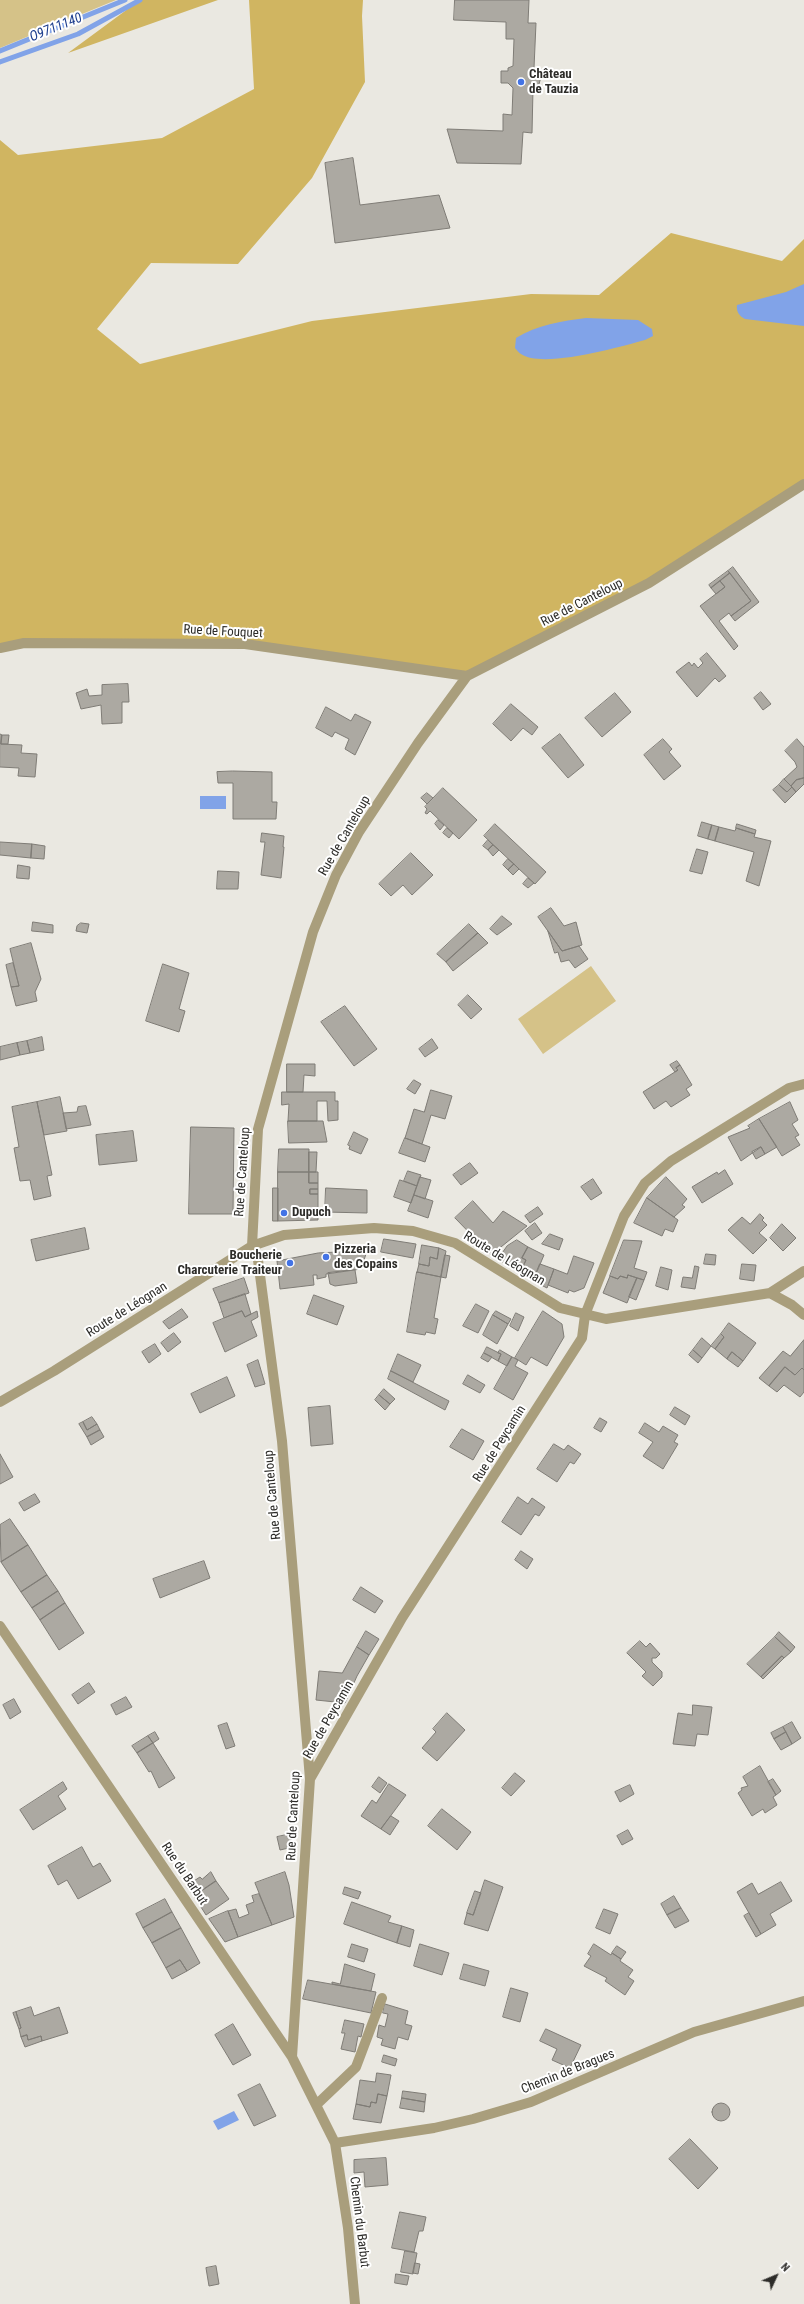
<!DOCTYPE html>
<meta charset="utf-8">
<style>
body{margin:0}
#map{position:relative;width:804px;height:2304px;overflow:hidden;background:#eae8e1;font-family:"Roboto Condensed",sans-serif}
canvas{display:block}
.north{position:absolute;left:756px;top:2256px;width:40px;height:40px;-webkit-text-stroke:3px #fff;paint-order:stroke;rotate:46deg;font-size:11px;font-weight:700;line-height:16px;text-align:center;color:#2d2c29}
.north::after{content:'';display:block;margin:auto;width:14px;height:18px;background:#2d2c29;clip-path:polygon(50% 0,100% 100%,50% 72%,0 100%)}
</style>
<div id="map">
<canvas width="804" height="2304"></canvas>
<div class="north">N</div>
</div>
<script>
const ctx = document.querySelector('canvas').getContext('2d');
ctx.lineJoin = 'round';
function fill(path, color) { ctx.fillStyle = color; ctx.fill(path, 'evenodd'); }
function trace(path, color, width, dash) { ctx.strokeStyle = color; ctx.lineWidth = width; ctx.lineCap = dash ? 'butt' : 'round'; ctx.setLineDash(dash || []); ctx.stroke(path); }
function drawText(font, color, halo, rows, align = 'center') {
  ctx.font = font + ' "Roboto Condensed",sans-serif'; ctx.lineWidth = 4; ctx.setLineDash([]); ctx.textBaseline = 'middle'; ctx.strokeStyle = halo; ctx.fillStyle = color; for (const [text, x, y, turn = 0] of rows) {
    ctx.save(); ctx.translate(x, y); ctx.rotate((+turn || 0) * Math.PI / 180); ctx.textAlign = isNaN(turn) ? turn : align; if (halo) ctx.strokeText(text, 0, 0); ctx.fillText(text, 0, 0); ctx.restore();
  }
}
fill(new Path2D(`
 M0,0h116l-116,48z
 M591,966l25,35 -73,53 -25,-35z`), '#d5c288');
fill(new Path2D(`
 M140,0h78l-150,53z
 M249,0h114l-1,16 3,66 -53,96 -74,86 -87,-1 -54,66 43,35 172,-43 219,-27 68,1 72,-62 111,28 22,-22v245l-155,99 -182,93 -222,-32 -245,4v-508l18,15 144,-17 92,-49z`), '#d0b561');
fill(new Path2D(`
 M804,284v42l-59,-7c-6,-3 -9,-8 -8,-14l49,-13z
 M586,318l52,2 14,9 1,7 -8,4c-25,7 -103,29 -124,14 -2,-1 -4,-4 -6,-6l1,-10c21,-13 46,-17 70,-20z
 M200,796h26v13h-26z
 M234,2111l5,9 -21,10 -5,-9z`), '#81a3e8');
trace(new Path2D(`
 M0,51l125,-51
 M0,62l78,-28 62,-34`), '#81a3e8', 5);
const building = new Path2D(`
 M455,0h74l-1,23h8l-2,45 5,3 2,6 -2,7 -6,5 -1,44 -9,-1 -2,32 -64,-1 -10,-34 56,2v-17l9,1 1,-27 -5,-5h-7v-12h7v-3l5,-2 1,-27h-8v-17l-52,-2z
 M353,158l7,47 79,-10 11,33 -115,15 -10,-80z
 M733,567l26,35 -24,19 -4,-5 20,-15 -23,-30z
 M728,571l2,2 -19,15 -2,-3z
 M730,573l21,28 -20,15 -2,-3 -10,8 19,25 -4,4 -34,-44 25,-19 -5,-6z
 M720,581l5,6 -9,7 -5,-6z
 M707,653l19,23 -7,6 -4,-4 -18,19 -21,-25 13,-10 3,4 2,-3 4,5 5,-5 -3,-4z
 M128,684l1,18h-7v21l-20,1 -1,-19 -20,4 -5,-16 11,-4 2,7 13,-1v-10z
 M761,692l10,12 -8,6 -9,-12z
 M615,693l16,19 -29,25 -17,-19z
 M511,704l27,23 -6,8 -9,-7 -12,13 -18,-17z
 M326,707l25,14 4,-7 16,8 -16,33 -10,-6 4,-10 -14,-7 -3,5 -16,-9z
 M0,734l2,1 -1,9 21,1 -1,8 16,1 -2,23 -17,-1 1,-8 -19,-1z
 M560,734l24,31 -16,13 -26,-30z
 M2,735h7l-1,9h-7z
 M663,739l9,10 -3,3 12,14 -17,14 -20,-25z
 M797,739l7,8v31l-8,2 -5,6 -7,-7 13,-12 -2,-5 -10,-11z
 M233,771l39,1v30h5l-1,17h-43v-36h-15l-1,-11z
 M804,778v6l-8,8 -5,-6 5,-6z
 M784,779l8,8 -5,5 -8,-7z
 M779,785l8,7 5,-5 4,5 -11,11 -12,-13z
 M443,788l34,32 -18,19 -29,-28 -3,3 -2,-1 2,-4 -2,-2z
 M427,793l6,5 -6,6 -6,-6z
 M438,820l6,5 -4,5 -5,-6z
 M702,822l10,3 -4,14 -10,-3z
 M495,824l51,48 -11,12 -51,-48z
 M737,824l19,6 -1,4 -19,-6z
 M712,825l7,2 -4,14 -7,-2z
 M719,827l16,4 1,-3 19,6 -1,3 17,4 -12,45 -13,-5 8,-29 -39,-11z
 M447,828l6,5 -4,5 -6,-5z
 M262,833l22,3 -1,11h1l-3,31 -20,-3 4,-33h-4z
 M488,840l5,5 -5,5 -5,-4z
 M0,842l32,2 -1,14 -31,-3z
 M32,844l13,2 -1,13 -13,-1z
 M493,845l6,5 -6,6 -5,-6z
 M697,849l11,3 -6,22 -12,-3z
 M411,853l22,22 -21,20 -9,-10 -12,11 -12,-12z
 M508,859l6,5 -6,6 -5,-5z
 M514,864l5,5 -6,6 -5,-5z
 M18,865l12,2 -1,12 -12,-1z
 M218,871l21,1 -1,17h-21z
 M528,878l6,5 -6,5 -5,-4z
 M551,908l13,18 12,-4 6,23 -20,6 -24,-34z
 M502,916l10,8 -15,11 -7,-6z
 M33,922l20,3v8l-21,-2z
 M81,923l8,1 -2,9 -11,-2 1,-5z
 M469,924l9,9 -32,29 -9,-8z
 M548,931l14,20 17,-5 9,13 -13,9 -6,-8 -8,2 -3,-10 -3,1z
 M478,933l10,10 -35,28 -7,-9z
 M31,943l10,36 -6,13 2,9 -21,5 -5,-19 8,-1 -9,-37z
 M13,963l6,23 -8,1 -5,-22z
 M163,964l26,9 -10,36 6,2 -6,21 -33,-11z
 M468,995l14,14 -11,10 -13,-14z
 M345,1006l32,43 -23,17 -33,-44z
 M42,1037l2,13 -14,3 -3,-12z
 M432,1039l6,9 -13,9 -6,-8z
 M27,1041l3,12 -10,2 -3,-12z
 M17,1043l3,12 -20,5v-13z
 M677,1061l3,4 -4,3 2,2 -3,2 -5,-7z
 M287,1064h28v12l-11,-1 -1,17h-16z
 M680,1065l12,20 -6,4 4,6 -19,12 -5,-6 -12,8 -11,-17 35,-22 -2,-2z
 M414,1080l7,4 -6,10 -8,-5z
 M431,1090l21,6 -7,23 -14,-4 -9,29 -17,-6 9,-29 10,3z
 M282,1092h53v9h3v19l-10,1 -1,-20h-10v20h-29l1,-17 -7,1z
 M60,1097l7,34 -23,4 -7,-33z
 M37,1102l15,73 -5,1 4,20 -17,4 -4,-20 -10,1 -6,-33 5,-1 -7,-40z
 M790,1102l8,18 -6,4 7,11 -4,2 5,8 -18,11 -23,-37z
 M86,1106l5,19 -25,4 -3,-16 14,-1 1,-5z
 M759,1119l18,28 -12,7 -4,-7 -20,14 -13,-24 22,-9 -2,-2z
 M288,1121h35l4,21 -38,1z
 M191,1127l43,1 -1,86h-44z
 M133,1131l4,30 -38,4 -3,-30z
 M354,1132l14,7 -7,15 -12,-5 1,-3 -2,-1z
 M405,1138l25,9 -5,15 -26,-9z
 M761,1147l4,7 -9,5 -4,-7z
 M279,1149h30v23h-31z
 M309,1152h8l-1,20h-7z
 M470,1163l8,10 -17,12 -8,-10z
 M725,1170l8,14 -31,19 -10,-16 25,-15 1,2z
 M408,1171l13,4 -4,11 -13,-5z
 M278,1172h31v11h9v6h-8v5h8v26l-40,1z
 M309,1172h9v11h-9z
 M420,1177l11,3 -6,19 -11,-4z
 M666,1177l21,22 -5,6 3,2 -11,10 -27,-19z
 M593,1179l9,14 -11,7 -10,-13z
 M400,1180l17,6 -6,17 -17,-6z
 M273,1188h5v33h-5z
 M326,1188l41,2v23l-42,-1z
 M310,1189h8v5h-8z
 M414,1195l19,6 -5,17 -20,-7z
 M647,1198l31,22 -5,12 -8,-3 -3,7 -28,-13z
 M473,1201l20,22 10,-12 24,15 -36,29 -36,-37z
 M538,1207l5,7 -13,9 -5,-7z
 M760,1214l4,4 -2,2 5,5 -8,8 8,7 -14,14 -25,-24 14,-13 8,7z
 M535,1223l7,10 -10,7 -7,-9z
 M782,1224l14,14 -13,13 -13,-13z
 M85,1228l4,21 -53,12 -5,-21z
 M550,1234l13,5 -4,11 -17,-6z
 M384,1239l32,5 -3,14 -32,-6z
 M517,1240l11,7 -6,11 4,2 -6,13 -22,-14 9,-13z
 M624,1240l18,1 -8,27 13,4 -3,8 -16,-5 -1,3 -7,-2 -2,3 -8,-3z
 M422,1245l17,3 -2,11 -7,-2 -1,9 -10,-2z
 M528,1247l16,8 -11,26 -13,-8 6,-13 -4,-2z
 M439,1248l7,3 -5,26 -24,-5 2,-8 10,2 1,-9 7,2z
 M367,1251l-6,18 -35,5v3l-9,2v-4h-4l1,10 -34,4 -3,-28 41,-8z
 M706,1254l10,1 -1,10 -11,-1z
 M445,1255l5,1 -4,22 -5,-1z
 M574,1256l20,7 -10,25 -10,4 -5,-2 -1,3 -20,-8 6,-16 13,5z
 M540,1264l14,5 -7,19 -14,-7z
 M742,1264l14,1 -2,16 -14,-2z
 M695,1266l4,1 -4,22 -14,-2 2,-10 9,1z
 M661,1267l11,3 -4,20 -12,-4z
 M355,1270l2,13 -22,3 -5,-2 -2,-11z
 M417,1272l24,5 -7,41 4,1 -3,15 -9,-2 -1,3 -18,-3z
 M628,1275l9,3 -10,25 -24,-10 7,-17 8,3 2,-3 7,2z
 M244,1278l5,15 -30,10 -6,-14z
 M637,1278l7,2 -8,20 -7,-3z
 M245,1294l6,20 -6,3 -3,-6 -18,7 -5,-15z
 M314,1295l30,11 -7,19 -30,-11z
 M476,1304l13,7 -11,22 -15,-7z
 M182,1309l6,8 -19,12 -6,-7z
 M242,1311l3,6 12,-6 1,6 -7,4 6,15 -32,16 -12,-29z
 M496,1311l15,8 -3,5 -15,-9z
 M543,1311l19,13 2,13 -17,29 -16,-9 -5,8 -11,-7z
 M516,1313l8,4 -6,14 -8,-5z
 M493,1315l15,9 -11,20 -14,-9z
 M729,1323l27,20 -13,18 -11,-9 -5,7 -12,-10 9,-12 -3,-3z
 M174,1333l7,9 -13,10 -7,-9z
 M721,1334l3,3 -9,12 -4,-3z
 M702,1338l9,8 -9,12 -9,-8z
 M804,1340v30l-2,-2 -7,7 -10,-8 -16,19 -10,-8 24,-27 7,5z
 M155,1344l6,10 -12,9 -7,-11z
 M487,1347l14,7 -3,7 -14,-8z
 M500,1350l12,7 -5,9 -9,-5 3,-7 -3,-1z
 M693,1350l9,8 -4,5 -9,-8z
 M732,1352l11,9 -5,6 -11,-8z
 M484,1353l8,4 -4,5 -7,-4z
 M398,1354l23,11 -8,17 -22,-11z
 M512,1357l6,3 -3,6 13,7 -15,27 -19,-11z
 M258,1360l7,24 -10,3 -8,-22z
 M785,1367l10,8 7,-7 2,2v22l-4,5 -16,-12 -7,7 -8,-6z
 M391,1371l58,30 -4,9 -57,-31z
 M468,1375l17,10 -5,8 -17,-9z
 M227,1377l8,19 -35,17 -9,-19z
 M384,1389l11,10 -5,5 -11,-9z
 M379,1395l11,9 -5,6 -10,-10z
 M330,1406l3,38 -22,2 -3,-38z
 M675,1407l15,9 -5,9 -15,-10z
 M92,1417l5,7 -10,6 -4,-8z
 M600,1418l7,4 -6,10 -7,-4z
 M83,1422l4,8 10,-6 3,6 -13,7 -8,-13z
 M645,1423l14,9 4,-6 15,9 -4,7 4,2 -15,25 -20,-13 10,-14 -14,-9z
 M462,1429l22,12 -11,19 -23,-13z
 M100,1430l4,7 -13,8 -4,-8z
 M554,1444l10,6 4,-5 13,9 -7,10 -4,-2 -13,20 -20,-13z
 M0,1454l13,23 -13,7z
 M35,1494l5,8 -16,9 -5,-8z
 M518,1497l10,7 4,-6 13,9 -6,9 -4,-2 -14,21 -19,-13z
 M10,1519l18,26 -27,17 -1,-37z
 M28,1545l19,30 -26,17 -20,-30z
 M521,1551l12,8 -6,10 -12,-9z
 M204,1561l6,17 -50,20 -7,-19z
 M47,1575l11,16 -26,17 -11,-16z
 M361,1587l22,14 -8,12 -22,-13z
 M58,1591l7,12 -25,17 -8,-12z
 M65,1603l19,30 -25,17 -19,-30z
 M366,1631l13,8 -10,16 -12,-8z
 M779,1632l16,15 -4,5 -16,-15z
 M775,1637l16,15 -7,6 -2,-2 -21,21 -14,-13z
 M640,1641l6,6 4,-4 10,11 -4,4h-4v4l10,10v5l-9,9 -11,-10 4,-4 -19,-19z
 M357,1647l12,8 -12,21 -12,27 -29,-3 3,-29 23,2z
 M782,1656l2,2 -21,21 -2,-2z
 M89,1683l6,9 -17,12 -6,-9z
 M126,1697l6,10 -16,8 -5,-10z
 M14,1699l7,13 -11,7 -7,-14z
 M693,1705l19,2 -4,28 -11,-1 -2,12 -22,-2 5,-31 14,2z
 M447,1713l18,17 -28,31 -15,-13 14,-16 -3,-3z
 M792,1722l9,16 -9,6 -9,-17z
 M227,1723l8,23 -9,3 -8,-23z
 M783,1727l3,5 -12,7 -3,-6z
 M155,1732l4,7 -6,4 -5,-7z
 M786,1732l6,12 -11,6 -7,-11z
 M148,1736l5,7 -16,10 -5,-7z
 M153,1743l22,35 -16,10 -8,-17 -2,1 -12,-19z
 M760,1766l16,29 -3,2 4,8 -12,8 -2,-4 -11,7 -14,-23 4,-3 -1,-2 7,-2 -5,-9z
 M515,1773l10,8 -14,15 -9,-8z
 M379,1777l8,6 -7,10 -8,-6z
 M773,1779l8,12 -5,4 -8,-13z
 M63,1782l4,7 -9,7 8,13 -33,21 -13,-20z
 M389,1784l17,11 -25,34 -20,-13 11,-16 4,3z
 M630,1785l4,9 -14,8 -5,-10z
 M442,1809l29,23 -14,18 -29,-24z
 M391,1816l8,5 -9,14 -9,-6z
 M628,1830l5,9 -11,6 -5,-9z
 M291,1834l2,13 -13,3 -3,-13z
 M82,1847l11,20 7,-4 11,18 -33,18 -11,-19 -9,5 -10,-19z
 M211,1872l5,9 -22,15 -8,-10 14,-9 2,2z
 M285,1872l4,13 5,32 -22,8 -17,-42z
 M485,1880l18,7 -15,44 -24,-7 3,-11 6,2z
 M216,1881l13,18 -23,16 -12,-19z
 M781,1882l11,19 -22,13 6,11 -15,9 -24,-42 15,-9 6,11z
 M345,1887l16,5 -3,7 -15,-5z
 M475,1891l6,2 -8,22 -6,-2z
 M259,1894l13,31 -34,12 -10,-26 8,-2 3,9 10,-4 -3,-9 8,-3 -2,-6z
 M674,1896l7,12 -14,7 -6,-11z
 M165,1899l7,13 -29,16 -7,-14z
 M352,1902l39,14 -3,6 14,4 -5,17 -53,-19z
 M681,1908l8,13 -14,7 -8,-13z
 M604,1909l14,5 -8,20 -14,-6z
 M228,1911l10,26 -13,5 -16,-23z
 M172,1912l9,16 -29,15 -9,-15z
 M749,1913l12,21 -5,3 -12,-21z
 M402,1926l12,4 -4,17 -13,-4z
 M181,1928l19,35 -13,8 -7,-11 -14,8 -14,-25z
 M352,1944l16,5 -4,13 -16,-5z
 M420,1944l29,9 -7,22 -28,-9z
 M594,1944l17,11 1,-2 9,6 -1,2 13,9 -5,7 6,4 -9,14 -20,-14 2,-3 -23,-12 7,-10 -3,-2z
 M617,1946l9,6 -5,7 -9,-6z
 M180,1960l7,11 -15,8 -6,-11z
 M345,1964l30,10 -4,17 -39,-7v-2l8,2z
 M464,1964l25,7 -4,15 -25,-7z
 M308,1980l68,12 -5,21 -68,-14z
 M511,1988l17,5 -8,29 -17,-5z
 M385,2004l23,7 -3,13 7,2 -4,14 -10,-3 -3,12 -14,-4 2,-6 -6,-2 2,-12 6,2 3,-13 -5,-1z
 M31,2007l3,9 25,-9 9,26 -26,8 -1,-5 -13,4 -1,-5 -6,2 -2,-8 2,-1 -5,-16z
 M16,2012l5,16 -2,1 -6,-16z
 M345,2020l19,4 -3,13 -3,-1 -3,16 -14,-3 4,-16h-3z
 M233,2024l18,31 -18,10 -18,-30z
 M546,2029l35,16 -11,23 -18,-8 5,-11 -17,-8z
 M27,2035l1,5 13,-4 1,5 -17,6 -4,-10z
 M384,2055l13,4 -2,7 -13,-4z
 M377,2073l14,2 -4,21 -9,-2 -2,9 -5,-1 -1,5 -14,-3 4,-24 15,2z
 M260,2084l16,32 -22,10 -16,-31z
 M403,2091l23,3 -1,8 -23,-4z
 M378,2094l9,2 -6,27 -28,-4 3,-15 14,3 1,-5 5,1z
 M402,2098l23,4 -1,10 -24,-4z
 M712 2112a9 9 0 1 1 18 0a9 9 0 1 1-18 0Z
 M690,2139l28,29 -20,21 -29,-30z
 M386,2158l2,27 -23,2 -1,-15 -10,1v-13z
 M400,2212l26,5 -3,14h-4l-5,21 -22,-4z
 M405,2251l12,2 -4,21 -12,-2z
 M415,2263l5,1 -2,10 -5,-1z
 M216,2266l3,18 -10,2 -3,-18z
 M396,2274l13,2 -2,9 -12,-2z`);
fill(building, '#aca9a2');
trace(building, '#7f7c76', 1);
trace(new Path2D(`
 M0,648l24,-5 221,1 222,32
 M770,1293l34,-22
 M0,1402l54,-31 198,-125 32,-11 90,-7 39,3 42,12 105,65 46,11 164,-26 22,12 12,10
 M0,1626l292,431 43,86 13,85 7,76
 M310,1779l92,-161 180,-280 3,-23 39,-99 21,-33 26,-22 118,-73 15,-4
 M292,2057l18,-278 -28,-338 -24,-181 -6,-14 6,-117 55,-197 23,-57 23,-43 59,-89 49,-67 182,-93 155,-99
 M316,2105l40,-38 26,-69
 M335,2143l99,-15 39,-9 58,-17 163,-70 110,-31`), '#a99e7c', 10);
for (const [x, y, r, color] of [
 [521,82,4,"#4373e5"],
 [284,1213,4,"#4373e5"],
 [326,1257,4,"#4373e5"],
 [290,1263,4,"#4373e5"]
]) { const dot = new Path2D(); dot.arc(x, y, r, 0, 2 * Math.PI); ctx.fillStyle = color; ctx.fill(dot); trace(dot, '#fff', 1.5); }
drawText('bold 13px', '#2d2c29', '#fff', [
 ["Château",529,75],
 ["de Tauzia",529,90],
 ["Dupuch",292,1213],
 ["Pizzeria",334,1250],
 ["des Copains",334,1265],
 ["Boucherie",282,1256,"right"],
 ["Charcuterie Traiteur",282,1271,"right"]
], 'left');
drawText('13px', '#2d2c29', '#fff', [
 ["Rue de Canteloup",582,603,-27],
 ["Rue de Fouquet",223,632,3],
 ["Rue de Canteloup",345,836,-60],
 ["Rue de Canteloup",243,1172,-86],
 ["Route de Léognan",504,1259,31],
 ["Route de Léognan",127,1310,-32],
 ["Rue de Peycamin",500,1444,-58],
 ["Rue de Canteloup",273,1495,-95],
 ["Rue de Peycamin",329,1720,-60],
 ["Rue de Canteloup",294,1816,-87],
 ["Rue du Barbut",184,1874,56],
 ["Chemin de Bragues",568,2072,-22],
 ["Chemin du Barbut",359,2222,83]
]);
drawText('italic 14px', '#1c3d8d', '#fff', [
 ["O9711140",56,28,-22]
]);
</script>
